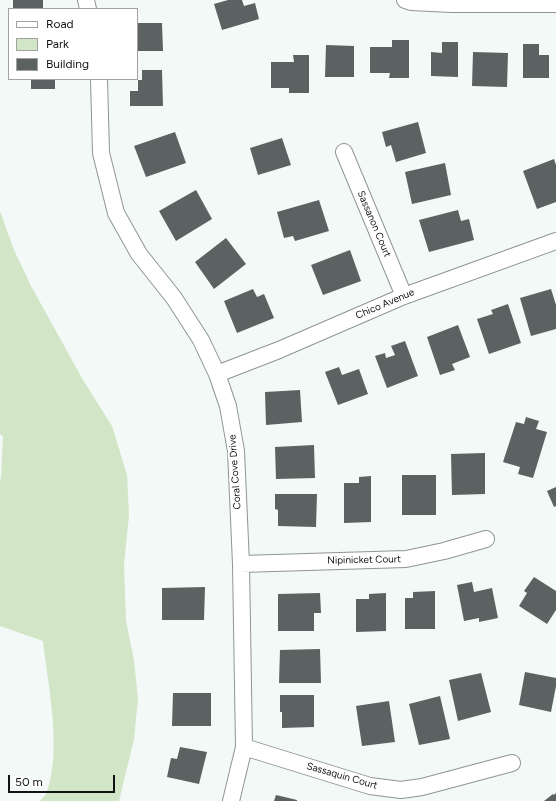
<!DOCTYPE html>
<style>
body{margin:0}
#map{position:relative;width:556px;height:801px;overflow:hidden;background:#f2f9f6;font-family:Figtree,sans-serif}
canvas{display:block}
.legend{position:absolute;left:8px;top:8px;width:130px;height:72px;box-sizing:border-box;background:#fff;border:1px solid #a0a1a0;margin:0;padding:5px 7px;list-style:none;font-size:12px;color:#111312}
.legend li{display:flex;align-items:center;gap:8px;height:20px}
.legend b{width:20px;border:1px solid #a0a1a0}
.scale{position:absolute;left:8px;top:775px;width:107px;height:18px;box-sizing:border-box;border:2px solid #111312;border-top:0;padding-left:5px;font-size:12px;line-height:14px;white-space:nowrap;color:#111312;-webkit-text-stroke:3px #fff;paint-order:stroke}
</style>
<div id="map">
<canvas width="556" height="801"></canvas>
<ul class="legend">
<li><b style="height:5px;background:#fff"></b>Road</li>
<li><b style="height:11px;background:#d3e5c7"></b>Park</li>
<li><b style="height:11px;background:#5c6161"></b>Building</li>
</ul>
<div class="scale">50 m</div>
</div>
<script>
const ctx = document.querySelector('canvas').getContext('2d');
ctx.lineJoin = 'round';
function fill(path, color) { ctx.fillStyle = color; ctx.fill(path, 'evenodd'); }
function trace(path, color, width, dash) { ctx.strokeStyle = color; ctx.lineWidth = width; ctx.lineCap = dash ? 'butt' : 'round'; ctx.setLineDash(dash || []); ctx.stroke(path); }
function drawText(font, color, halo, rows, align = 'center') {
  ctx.font = font + ' Figtree,sans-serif'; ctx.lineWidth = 4; ctx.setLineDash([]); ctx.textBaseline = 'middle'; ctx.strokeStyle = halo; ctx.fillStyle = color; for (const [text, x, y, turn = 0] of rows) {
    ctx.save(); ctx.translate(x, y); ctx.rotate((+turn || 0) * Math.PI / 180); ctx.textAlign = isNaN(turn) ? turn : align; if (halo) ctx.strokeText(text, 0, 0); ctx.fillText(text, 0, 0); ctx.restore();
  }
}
fill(new Path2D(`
 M0,205v6l14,39 17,36 52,94 29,46 15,49 2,40 -5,49 2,57 8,39 4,39 -4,40 -15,62h-79c2,-3 6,-6 7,-10 15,-43 1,-105 -4,-150l-43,-15v-146l1,-2 2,-41 -3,-3z`), '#d3e5c7');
fill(new Path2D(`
 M13,0h30v9h-30z
 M228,0h14l2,6 11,-3 4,16 -37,11 -8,-26z
 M137,23h25l1,28h-26z
 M392,40h17v38h-20l1,-5h-20v-26h22z
 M442,42h16v35l-27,-1v-24l11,1z
 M523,44h16v11h10v23h-26z
 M326,45l28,1v31h-29z
 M473,52l35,1 -1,34 -35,-1z
 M293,55h16v38h-20v-5h-18v-26h23z
 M142,70h20l1,36h-33v-15h8v-11h4z
 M31,79h24v10h-24z
 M418,122l8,31 -30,9 -5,-17 -5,2 -4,-15z
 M175,132l11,31 -40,14 -12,-31z
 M282,138l9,27 -33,10 -8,-27z
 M554,159l2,6v37l-19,7 -14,-38z
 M445,163l6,32 -39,9 -7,-32z
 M196,190l16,29 -36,22 -17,-30z
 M319,200l10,31 -34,10 -2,-5 -9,2 -7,-26z
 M458,210l3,11 8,-2 5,21 -45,12 -10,-32z
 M226,238l20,26 -32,25 -19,-27z
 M350,250l11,31 -38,14 -12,-30z
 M253,289l4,8 7,-3 10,24 -37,15 -13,-32z
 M551,289l5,16v24l-25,7 -11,-38z
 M508,304l13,39 -32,11 -12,-35 16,-5 -2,-4z
 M458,325l12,32 -18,7 3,6 -15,5 -13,-38z
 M405,341l13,35 -31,12 -12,-32 10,-3 1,5 9,-3 -4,-9z
 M339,367l3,8 17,-6 9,25 -30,11 -13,-33z
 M300,390l2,32 -36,3 -1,-33z
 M526,417l13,4 -3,8 11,3 -14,46 -15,-4 2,-7 -17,-5 13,-40 8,2z
 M314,445l1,33 -39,1 -1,-32z
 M485,453v41l-33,1 -1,-41z
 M402,475h34v40h-34z
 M371,476v46l-27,1v-40h15v-6z
 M556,487v19l-2,1 -7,-16z
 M275,494h42l-1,33 -38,-1v-16l-3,-1z
 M534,577l22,14v19l-9,14 -28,-18 8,-13 -3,-2z
 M472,582l2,10 18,-4 6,30 -19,4v-4l-15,3 -7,-36z
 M205,587l-1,33h-42v-32z
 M435,591v38h-30v-31h8v-6z
 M320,593l1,20h-7v18h-36v-37z
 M386,593v38l-30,1v-33h13v-5z
 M320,649l1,34h-42l1,-33z
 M525,672l31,6v8l-5,26 -32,-7z
 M481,673l10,39 -33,9 -9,-41z
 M173,693h38v33h-39z
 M280,695h34v32l-32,1v-16h-2z
 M440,696l10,43 -31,6 -10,-41z
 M389,701l6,41 -33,4 -6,-40z
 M180,747l27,5 -8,32 -32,-7 4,-19 6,1z
 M556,793v8h-12l9,-7 1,1z
 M276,795l21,5v1h-23z`), '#5c6161');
const minor = new Path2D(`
 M86,0l2,9
 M405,0l6,2 41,2h104
 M99,79l2,74 15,60 23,41 35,44 27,42 16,34 11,32 8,45 5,113 3,183 -13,54
 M344,152l60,144
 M217,374l62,-24 125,-54 152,-55
 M241,564l165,-5 38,-8 42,-12
 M244,747l126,39 31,4 21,-3 90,-24`);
trace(minor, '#8f9593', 18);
trace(minor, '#fff', 16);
drawText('10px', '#111312', '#fff', [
 ["Sassanon Court",374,224,67],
 ["Chico Avenue",385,304,-23],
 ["Coral Cove Drive",235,472,-94],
 ["Nipinicket Court",364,560,-1],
 ["Sassaquin Court",342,776,16]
]);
</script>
